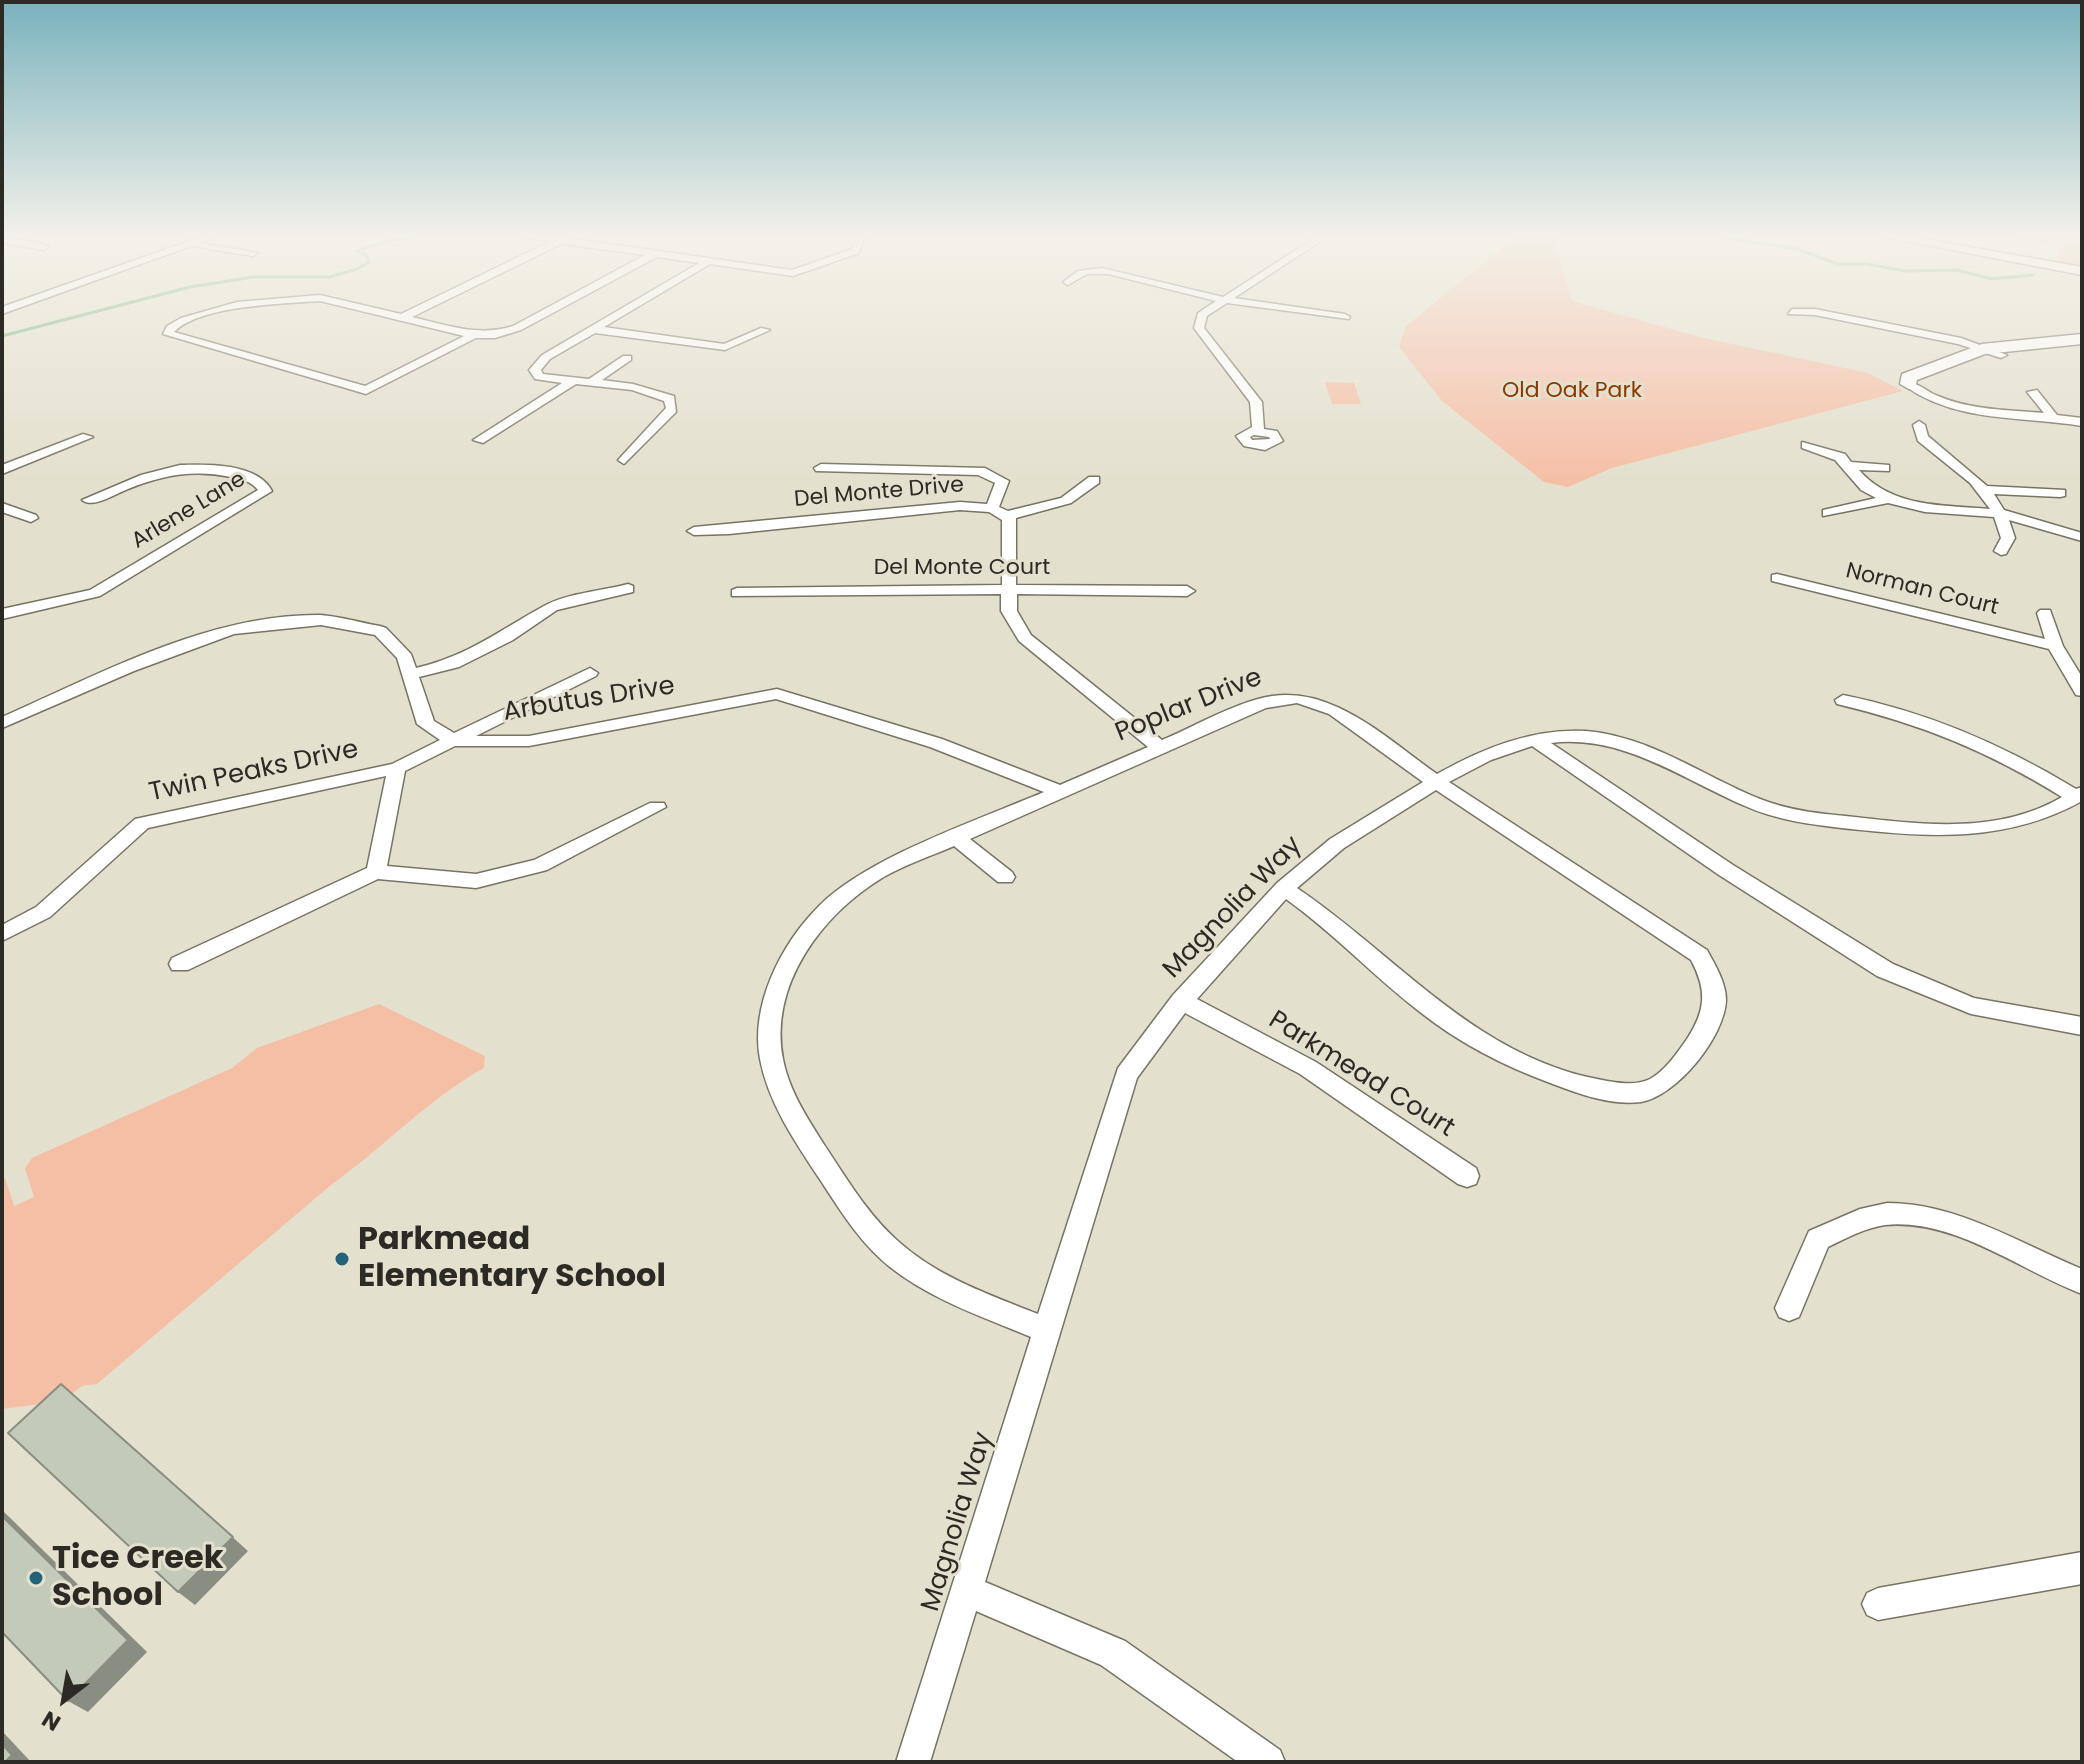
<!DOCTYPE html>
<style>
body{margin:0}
#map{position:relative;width:2084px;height:1764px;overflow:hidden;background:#e4e0ce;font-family:Poppins,sans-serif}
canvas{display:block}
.frame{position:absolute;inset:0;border:4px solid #2c2a24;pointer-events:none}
.north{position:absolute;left:24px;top:1660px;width:80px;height:80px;-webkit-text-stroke:6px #e4e0ce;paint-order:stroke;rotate:211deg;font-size:22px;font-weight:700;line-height:32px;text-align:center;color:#2c2a24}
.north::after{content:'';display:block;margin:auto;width:28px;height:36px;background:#2c2a24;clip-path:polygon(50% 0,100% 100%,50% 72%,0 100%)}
</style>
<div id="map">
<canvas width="2084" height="1764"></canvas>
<div class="frame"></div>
<div class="north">N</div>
</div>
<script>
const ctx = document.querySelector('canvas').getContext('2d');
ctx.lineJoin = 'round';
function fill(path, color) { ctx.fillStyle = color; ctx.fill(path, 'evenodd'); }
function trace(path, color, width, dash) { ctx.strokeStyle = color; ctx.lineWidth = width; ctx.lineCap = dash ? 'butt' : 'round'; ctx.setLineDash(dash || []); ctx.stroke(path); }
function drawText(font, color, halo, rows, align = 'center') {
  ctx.font = font + ' Poppins,sans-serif'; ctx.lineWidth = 6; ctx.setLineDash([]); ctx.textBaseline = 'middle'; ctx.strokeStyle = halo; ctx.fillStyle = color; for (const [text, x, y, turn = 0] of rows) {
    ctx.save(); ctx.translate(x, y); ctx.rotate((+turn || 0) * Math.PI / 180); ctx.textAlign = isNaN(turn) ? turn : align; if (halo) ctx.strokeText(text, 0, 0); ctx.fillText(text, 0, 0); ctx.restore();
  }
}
fill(new Path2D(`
 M1518,235h58l-22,7 18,59 128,36 168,36 35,18 -291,77 -44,19 -24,-5 -102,-81 -43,-54 7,-21z
 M2010,235h72v32l-25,-4 2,-17 -50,-7z
 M1325,382l29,1 7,21h-29z
 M379,1004l106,52 -1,12c-56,31 -101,80 -153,117l-234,199 -15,2 -19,15 -61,8v-231h3l9,28 20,-9 -9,-29 7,-10 200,-90 25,-20z`), '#f5bfa6');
trace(new Path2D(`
 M1709,235l88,14 41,15h28l40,7 51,-1 35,9 41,-4
 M2,336l188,-49 64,-10h75l28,-8 12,-7 -3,-7 -9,-4 33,-11 46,-5`), '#73af7c', 3);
const street = new Path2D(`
 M206,235h13l-18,8 57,10 -5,3 -62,-10 -189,68v-7z
 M514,235l47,2 231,33 60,-21 4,-13 15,-1 -8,5 -4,13 -66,23 -83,-12 -106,63 120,17 37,-16 9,2 -45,20 -130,-17 -45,26 -9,11 2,4 46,5 34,-23h8v4l-29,20 31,4 41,12 2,16 -52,52 -6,-4 48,-52 -2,-7 -32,-11 -56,-6 -93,59 -10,-3 89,-57 -27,-4 -6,-9 13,-15 157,-92 -42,-6 -136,73 -26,8h-19l-110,56 -203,-60 4,-8 14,-8 56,-16 83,-7 81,19 148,-72zM561,244l84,11 -132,71c-35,11 -66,-1 -101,-9zM320,301l144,35 -99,50 -191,-54c27,-27 108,-28 146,-31z
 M1319,235h11l-96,63 111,16 5,3 -1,2 -122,-16 -20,13 -3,12 58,74 2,27 13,2 6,10 -18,9 -21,-4 -8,-10 16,-9 -2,-25 -56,-74 4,-15 18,-12 -108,-27h-21l-19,11 -5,-3 15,-11 24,-3 121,29zM1254,435l15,2 1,2 -18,1 -2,-3z
 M2,237l42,7 5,3 -5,3 -42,-7z
 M1792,309h23l146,29 46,17 -6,3 -43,-14 -143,-29 -27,-1z
 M1905,382c12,-1 22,10 33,14 33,14 70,14 106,17l-17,-21 10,-2 20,25 25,3v8c-60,-10 -125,-3 -177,-40z
 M1919,421l6,4 3,11 59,50 78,4v6l-5,1 -66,-3 10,16 78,23v8l-73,-21 6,18 -9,16 -5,1 -7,-4 7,-13 -7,-21 -69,-5 -37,-9 -65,13v-6l53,-12 -15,-8 -26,-30 -33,-12v-6l43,12 6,8 38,3v6l-30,-1c33,38 84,35 131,39l-20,-26 -52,-42 -5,-16z
 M83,434l10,3 -91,37v-9z
 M821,464l164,4 24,13 -10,26 9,4 53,-13 28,-21h10v6l-28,20 -55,15v67l171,1 8,5 -8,5 -170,-2v17l14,24 131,105c31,-13 63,-32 96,-41 69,-20 126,38 179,75 46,-26 96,-46 149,-43 63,5 117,45 174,68 30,12 63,15 95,18 69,8 144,17 207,-20 -74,-46 -141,-73 -225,-93l-2,-4 8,-5c84,17 159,49 233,94l6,-2v14c-74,41 -149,37 -231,28 -36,-4 -73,-8 -106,-23 -63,-27 -123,-72 -194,-63l182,122 160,99 81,34 108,19v18l-111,-21 -94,-38 -158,-101 -187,-129 -41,14 -42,22 258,168c8,15 19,32 19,50 -1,36 -49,96 -85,102 -29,4 -62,-8 -88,-18 -47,-17 -94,-41 -133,-72 -47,-36 -86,-79 -134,-113l-89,100 119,63 160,106 3,8 -3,8 -9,3 -9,-3 -158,-110 -115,-61 -48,65 -152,504 140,59 155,109 5,12h-47l-137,-97 -125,-54 -46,151h-34l135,-425c-48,-20 -99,-37 -141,-70 -30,-24 -50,-57 -71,-89 -24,-36 -51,-76 -59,-119 -10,-54 21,-115 59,-153 49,-49 159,-86 225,-114l-114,-45 -154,-48 -247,47h-74l-50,25 -18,95 89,8 58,-14 116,-57h14l2,4 -119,63 -71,18 -98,-9 -190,91h-16l-3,-6 3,-6 195,-90 19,-92 -238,52 -98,89 -48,24v-16l34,-18 99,-88 257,-55 48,-24 -23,-16 -20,-66 -22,-23 -54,-10 -87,9 -100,37 -132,57v-11c100,-44 207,-103 318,-102 19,1 41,8 60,11l6,2 25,26 5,14c54,-13 82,-37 128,-62 23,-13 58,-15 84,-22l5,2v6l-76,18 -44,30 -54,27 -40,10 15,44 20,12 136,-65 8,5 -2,3 -120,60h53l248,-47 165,50 118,46 88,-38 -129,-106 -18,-30v-17l-269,2v-6l5,-2 265,-3v-65l-13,-8 -29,-2 -231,24 -35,1 -7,-4 7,-4 266,-25 27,2 8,-21 -17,-8 -162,-4 -2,-3zM1297,703l32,11 94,68 -93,57 -53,44 -104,112 -55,73 -80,246c-48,-19 -100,-37 -139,-72 -31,-27 -52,-63 -74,-96 -17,-27 -36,-55 -42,-87 -14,-75 39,-144 99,-181 22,-13 49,-22 72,-32l44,36h14l3,-5 -3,-5 -42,-33 296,-131zM1436,790l255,170c16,30 15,50 -4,79 -9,13 -22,32 -37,40 -16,8 -37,3 -53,0 -123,-24 -202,-125 -300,-191l47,-40z
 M180,465c28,-1 78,-2 92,26l-172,105 -98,23v-10l88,-19 168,-100c-7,-9 -17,-11 -27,-13 -37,-8 -69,-2 -103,12 -13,5 -35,20 -46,11l59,-25z
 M2,503l34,12 2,3 -7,4 -29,-10z
 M1777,574l268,65 -8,-26 3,-3h10l13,36 19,31v19l-6,-1 -27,-46 -277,-68v-6z
 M1887,1203c70,0 132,40 195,66v25c-61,-23 -128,-76 -197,-69 -20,3 -39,13 -57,22l-29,70 -10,4 -10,-4 -4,-9 34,-77 51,-22z
 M2082,1552v32l-204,36 -11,-5 -5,-11 5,-11 11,-5z`);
const secondary = new Path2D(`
 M1874,235h28l180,32v8z
 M2082,334v10l-97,10 -68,26 -2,8 -6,1 -9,-5 2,-10 80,-30z`);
trace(street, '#787464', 3);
trace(secondary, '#787464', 3);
fill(street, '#fff');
fill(secondary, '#fff');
fill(new Path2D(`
 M61,1384l187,167 -53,54 -17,-13z
 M2,1510l145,142 -59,60 -20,-11 -66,-185z
 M2,1731l29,31h-26l-3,-18z`), '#898d82');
const building = new Path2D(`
 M61,1384l172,153 -55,55 -170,-159z
 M2,1516l126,124 -60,61 -66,-69z
 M2,1744l10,11 -7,7h-3z`);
fill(building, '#c4cab9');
trace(building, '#898d82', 2);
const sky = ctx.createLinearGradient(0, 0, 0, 482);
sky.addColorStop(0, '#79b2bd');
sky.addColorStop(0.49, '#f3f1e9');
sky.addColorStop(1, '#f3f1e900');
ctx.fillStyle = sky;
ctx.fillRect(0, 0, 2084, 482);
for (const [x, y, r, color] of [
 [342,1259,8,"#236278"],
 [36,1578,8,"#236278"]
]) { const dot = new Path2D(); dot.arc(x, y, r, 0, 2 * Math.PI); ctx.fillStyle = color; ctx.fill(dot); trace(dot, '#e4e0ce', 3); }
drawText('22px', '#8a3800', '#e4e0ce', [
 ["Old Oak Park",1572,391]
]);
drawText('22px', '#2c2a24', '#e4e0ce', [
 ["Del Monte Drive",879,493,-5],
 ["Arlene Lane",189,511,-31],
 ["Del Monte Court",962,568],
 ["Norman Court",1922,590,14]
]);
drawText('26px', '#2c2a24', '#e4e0ce', [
 ["Arbutus Drive",589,700,-9],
 ["Poplar Drive",1189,706,-22],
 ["Twin Peaks Drive",254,772,-12],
 ["Magnolia Way",1233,908,-46],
 ["Parkmead Court",1361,1075,32],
 ["Magnolia Way",958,1522,-73]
]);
drawText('bold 32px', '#2c2a24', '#e4e0ce', [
 ["Parkmead",358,1241],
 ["Elementary School",358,1278],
 ["Tice Creek",52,1560],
 ["School",52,1597]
], 'left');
</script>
